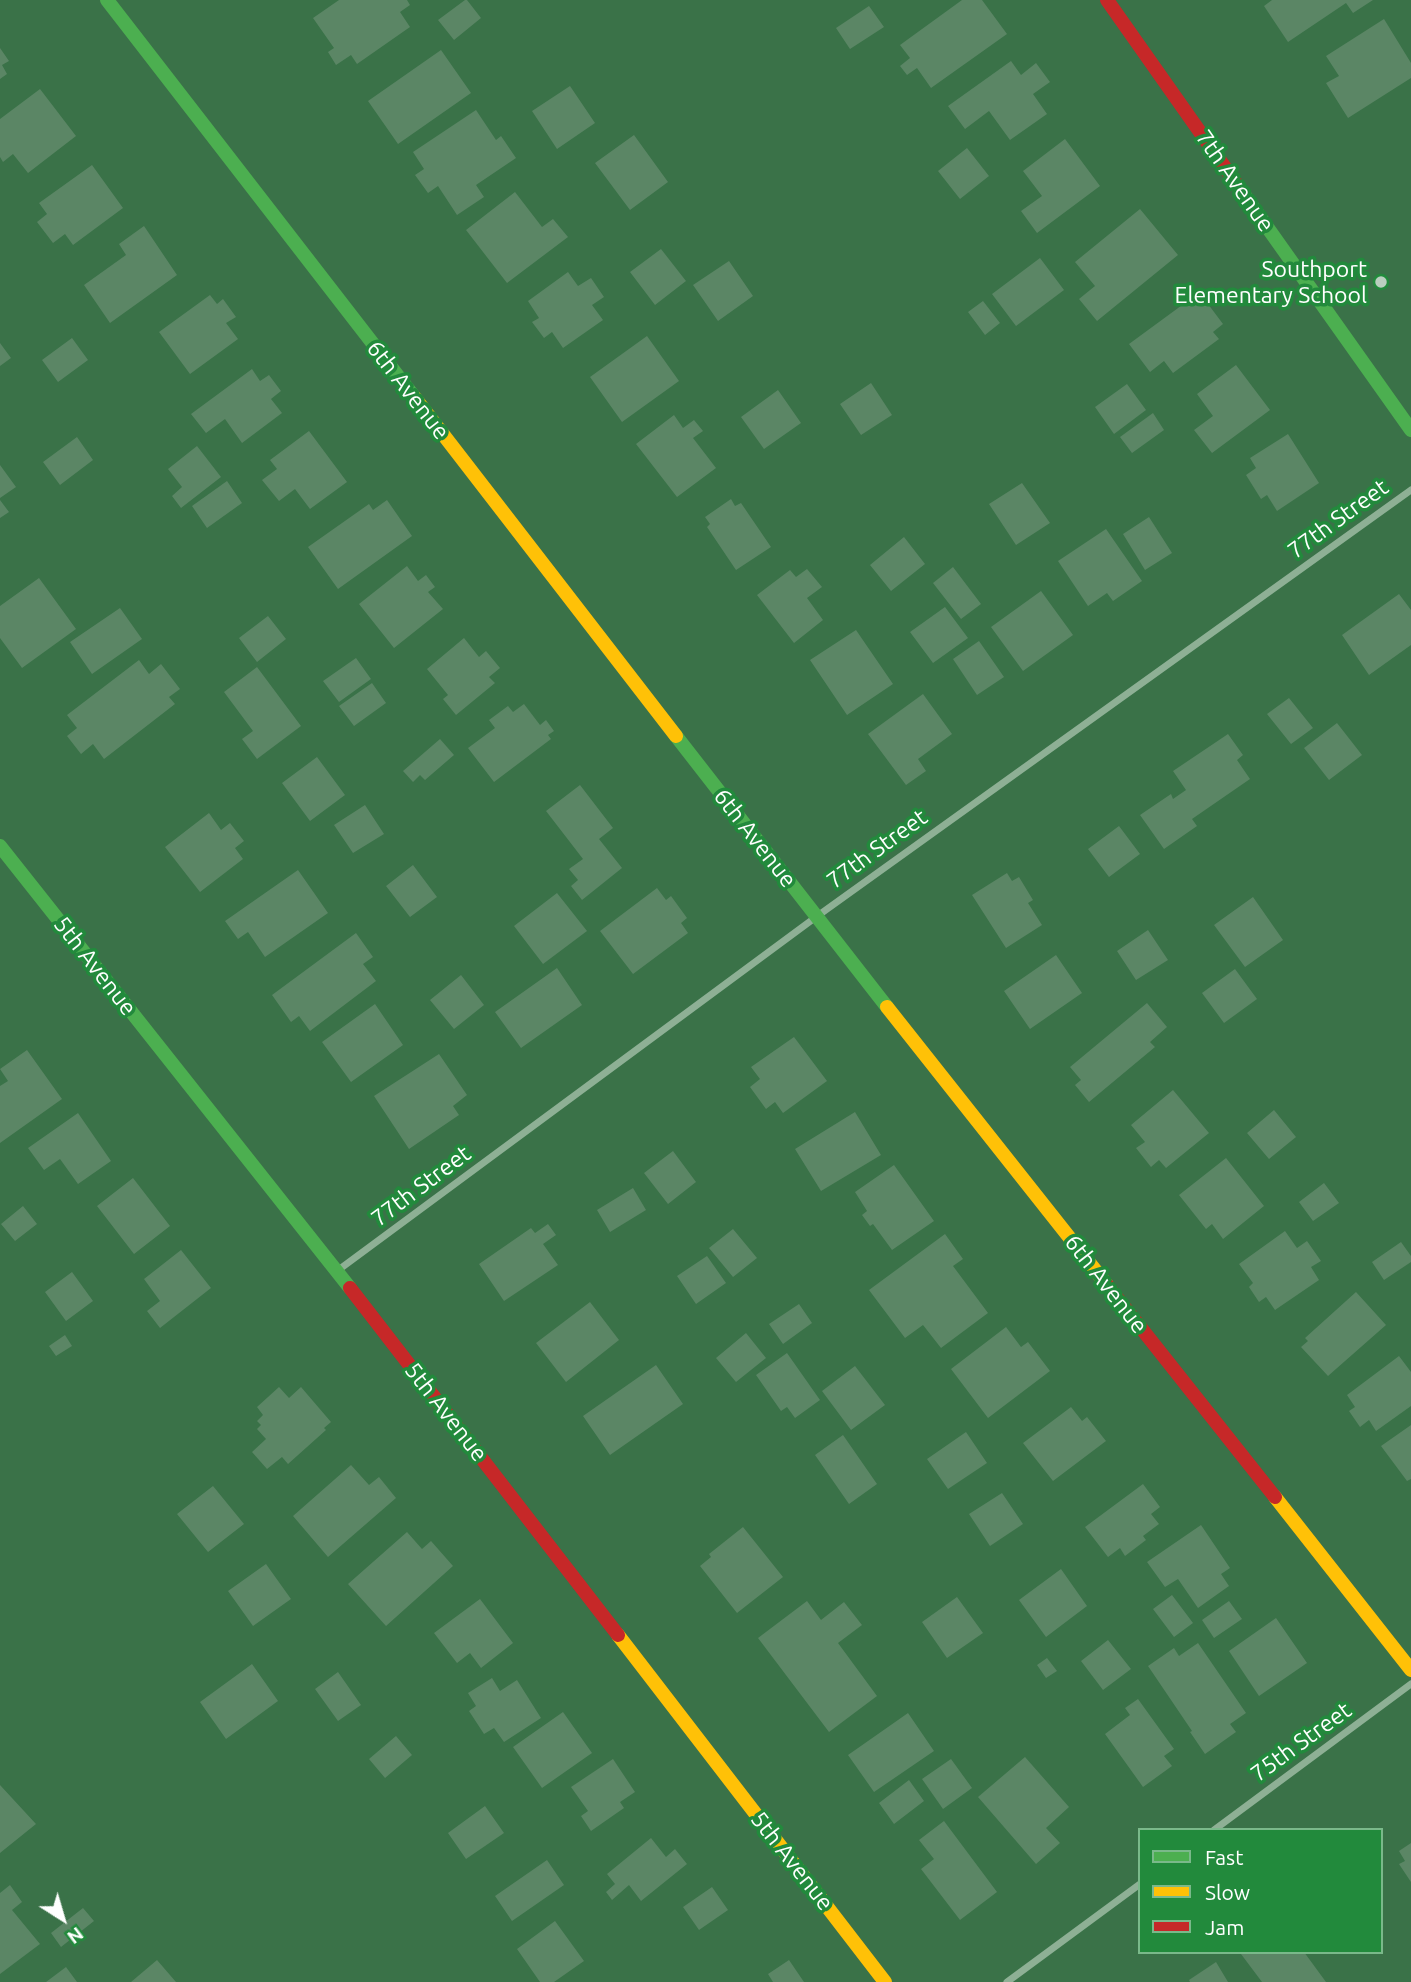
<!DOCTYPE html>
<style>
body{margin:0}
#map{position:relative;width:1411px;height:1982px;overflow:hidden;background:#3a7248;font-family:Ubuntu,sans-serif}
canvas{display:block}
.legend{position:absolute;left:1138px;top:1828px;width:245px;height:126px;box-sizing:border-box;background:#228a3c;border:2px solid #7ab98a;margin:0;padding:9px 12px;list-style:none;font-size:21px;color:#fff}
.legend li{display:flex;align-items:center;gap:14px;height:35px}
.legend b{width:35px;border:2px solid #7ab98a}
.north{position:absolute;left:28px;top:1884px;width:70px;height:70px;-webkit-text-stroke:5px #228a3c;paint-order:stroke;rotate:143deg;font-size:19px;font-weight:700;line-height:28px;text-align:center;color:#fff}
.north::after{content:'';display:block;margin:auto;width:24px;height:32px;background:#fff;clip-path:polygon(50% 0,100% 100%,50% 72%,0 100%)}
</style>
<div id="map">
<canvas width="1411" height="1982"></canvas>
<ul class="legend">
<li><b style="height:9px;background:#4caf50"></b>Fast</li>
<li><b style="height:9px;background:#ffc107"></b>Slow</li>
<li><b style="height:9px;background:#c62828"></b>Jam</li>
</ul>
<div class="north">N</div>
</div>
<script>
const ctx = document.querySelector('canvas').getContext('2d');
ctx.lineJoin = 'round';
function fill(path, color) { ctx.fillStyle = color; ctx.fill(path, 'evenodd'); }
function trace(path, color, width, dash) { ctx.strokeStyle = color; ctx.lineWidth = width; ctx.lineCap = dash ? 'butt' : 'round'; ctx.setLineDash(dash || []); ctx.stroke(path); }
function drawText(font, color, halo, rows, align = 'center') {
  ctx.font = font + ' Ubuntu,sans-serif'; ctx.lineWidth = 7; ctx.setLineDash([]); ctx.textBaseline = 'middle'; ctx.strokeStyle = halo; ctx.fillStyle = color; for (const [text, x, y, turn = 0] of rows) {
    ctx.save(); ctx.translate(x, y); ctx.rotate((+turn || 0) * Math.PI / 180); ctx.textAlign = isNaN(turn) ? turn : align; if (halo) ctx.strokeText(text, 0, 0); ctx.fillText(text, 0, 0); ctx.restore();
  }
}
fill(new Path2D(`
 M339,0h68l3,5 -10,7 10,15 -53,37 -6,-9 -15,10 -8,-13 6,-4 -21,-30z
 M465,0h2l14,18 -27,22 -16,-20z
 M962,0h20l25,34 -76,54 -14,-20 -10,7 -7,-9 10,-8 -10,-13z
 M1272,0h101l-20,13 -7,-10 -58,39 -24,-36z
 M869,6l15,21 -34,22 -14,-21z
 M1384,19l27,44v15l-63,40 -22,-35 13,-7 -13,-20z
 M0,48l9,13 -7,4 5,9 -7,5z
 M441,50l30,43 -73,51 -30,-43z
 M1011,61l10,14 15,-12 14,19 -17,12 14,20 -37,26 -21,-29 -24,18 -17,-23z
 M570,86l25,37 -38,26 -25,-38z
 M40,89l36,47 -48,37 -15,-19 -10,8 -3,-5v-38z
 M476,110l20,30 5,-4 15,22 -40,27 8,12 -27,18 -19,-29 -10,7 -13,-18 9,-6 -11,-17z
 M634,135l34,47 -38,28 -35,-47z
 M1065,139l35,47 -63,47 -16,-22 21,-15 -19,-25z
 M967,148l22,28 -29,23 -22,-28z
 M92,165l31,43 -50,37 -8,-11 -12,9 -16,-21 10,-8 -8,-11z
 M515,192l27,35 11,-8 15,18 -61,46 -41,-53z
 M1140,209l38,46 -81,66 -18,-22 16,-13 -20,-24z
 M144,226l33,49 -67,48 -26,-38 42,-30 -7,-11z
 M661,249l25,32 -31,24 -25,-33z
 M1040,258l24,32 -48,36 -24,-32z
 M729,261l24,35 -35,25 -25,-36z
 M568,272l10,14 13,-8 13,19 -12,8 11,15 -40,28 -11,-16 -8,6 -12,-16 7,-4 -11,-17z
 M210,295l7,9 6,-5 13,18 -10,6 12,16 -48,35 -31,-42z
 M1202,296l21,28 -10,8 6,7 -46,34 -9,-12 -14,11 -21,-28 60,-44 3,3z
 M983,301l17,22 -15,12 -17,-23z
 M647,336l32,45 -57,41 -32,-45z
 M72,338l16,22 -30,22 -16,-22z
 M0,343l11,15 -11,8z
 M1236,365l34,45 -58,43 -18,-23 19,-14 -16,-22z
 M252,369l8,12 9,-6 12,16 -10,8 11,14 -40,30 -17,-24 -19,14 -15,-19z
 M871,383l21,32 -31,20 -21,-31z
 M1127,384l19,26 -32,24 -19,-27z
 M778,390l23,33 -37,26 -23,-32z
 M1153,413l11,17 -32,23 -12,-16z
 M674,415l9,13 11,-8 9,11 -10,7 23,30 -39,29 -41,-53z
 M309,431l38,51 -37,27 -15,-20 -16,12 -17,-21 15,-11 -7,-9z
 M1288,434l31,49 -42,28 -10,-16 -6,4 -15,-24 10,-7 -6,-10z
 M77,437l16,23 -33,25 -17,-23z
 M197,446l24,31 -40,31 -9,-12 10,-9 -14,-18z
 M0,465l16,22 -16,11z
 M227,481l15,22 -35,25 -15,-22z
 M1022,483l28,40 -34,22 -27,-41z
 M731,499l4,7 6,-3 30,44 -35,23 -29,-43 3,-3 -5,-7z
 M0,500l9,12 -9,6z
 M387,500l25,36 -74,53 -30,-42 61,-43 4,6z
 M1149,517l23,36 -27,17 -22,-36z
 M1106,529l36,52 -29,20 -6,-8 -19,13 -30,-45z
 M904,537l21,27 -34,27 -21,-26z
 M407,566l11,15 8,-6 9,12 -7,5 15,17 -49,39 -35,-44z
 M953,567l28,37 -20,15 -28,-36z
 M807,569l15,18 -15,11 16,22 -29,23 -37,-48 33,-25 6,7z
 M39,578l37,51 -54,39 -22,-30v-32z
 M1041,591l32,44 -50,36 -32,-44z
 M1399,594l12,16v35l-42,30 -27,-40z
 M945,607l23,31 -35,25 -23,-31z
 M120,608l22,31 -50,35 -22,-32z
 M268,616l18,23 -29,23 -18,-24z
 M856,630l37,54 -46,31 -37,-55z
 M464,638l15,19 7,-6 14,17 -11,9 6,6 -39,32 -13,-16 5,-4 -21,-26z
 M979,641l25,36 -27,18 -24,-36z
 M356,658l15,21 -32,23 -16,-21z
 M139,660l10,14 12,-10 19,25 -11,8 6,7 -71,55 -11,-15 -12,10 -14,-18 10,-8 -10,-13z
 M257,667l44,59 -44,33 -15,-20 11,-8 -29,-39z
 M372,683l14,20 -32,23 -15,-20z
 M923,694l29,40 -34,25 8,12 -20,14 -38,-51z
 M1289,698l24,30 -22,16 -24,-30z
 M524,704l16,21 6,-5 8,11 -6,4 3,4 -57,43 -26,-34 27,-20 -6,-8 19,-14 5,6z
 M1337,723l25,32 -33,25 -25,-32z
 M1228,734l15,21 -6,5 13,19 -58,40 5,7 -33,23 -24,-34 31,-21 2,5 13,-9 -13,-19z
 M440,739l14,16 -29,25 -5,-5 -7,7 -10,-11z
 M317,757l28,38 -35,26 -28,-38z
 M580,785l33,43 -14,11 23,29 -40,32 -11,-14 7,-6 -9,-11 14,-10 -37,-48z
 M365,805l19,29 -31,19 -19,-28z
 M209,813l12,17 9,-7 14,18 -9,7 8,11 -43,33 -35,-45z
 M1119,826l21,28 -31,23 -21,-28z
 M413,865l24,32 -27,20 -24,-31z
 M298,870l30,43 -63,44 -17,-25 -10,7 -13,-18z
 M1007,873l5,8 7,-4 14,23 -5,3 14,22 -36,23 -34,-53z
 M657,888l9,12 5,-4 16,22 -6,5 7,10 -55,41 -33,-43z
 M557,893l30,38 -44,33 -29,-38z
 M1253,897l30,43 -38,27 -31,-42z
 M1148,930l20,30 -32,20 -19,-29z
 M356,933l17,24 -10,7 13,17 -66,50 -11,-15 -8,6 -19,-27z
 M1056,955l26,38 -52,36 -26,-38z
 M557,968l25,37 -61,43 -26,-36z
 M1235,969l22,30 -33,24 -22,-30z
 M461,975l23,30 -30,24 -24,-29z
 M1147,1003l20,24 -17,15 5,5 -66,55 -14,-17 6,-5 -11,-13z
 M375,1004l28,41 -52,37 -29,-40z
 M794,1037l33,44 -44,32 -8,-11 -9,7 -16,-22 10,-8 -9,-12z
 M27,1050l35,49 -62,44v-57l8,-5 -8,-12z
 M439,1054l28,41 -14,11 6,9 -50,34 -35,-53z
 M1173,1090l36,43 -43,35 -7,-8 -8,7 -15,-19 9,-6 -14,-17z
 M1274,1110l22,27 -27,22 -22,-26z
 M855,1112l26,43 -60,36 -26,-42z
 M78,1113l33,48 -33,23 -18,-25 -16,11 -16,-22z
 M673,1151l23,31 -28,22 -24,-31z
 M1226,1158l38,48 -41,33 -11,-15 -6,5 -27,-34z
 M894,1165l40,56 -42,29 -19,-26 -3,2 -8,-11 5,-4 -12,-19z
 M133,1178l37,48 -36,28 -37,-48z
 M1324,1183l15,20 -26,18 -14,-19z
 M633,1188l13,22 -36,22 -13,-22z
 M23,1206l14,18 -22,17 -14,-17z
 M548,1224l8,11 -13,9 15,21 -54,36 -25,-37 52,-36 4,5z
 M733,1229l24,29 -24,19 -24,-29z
 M1285,1231l12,17 10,-7 14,20 -10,6 8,13 -44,30 -9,-13 -7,5 -10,-15 4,-4 -14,-19z
 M945,1234l18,25 -10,7 35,47 -47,35 -18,-23 -18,13 -36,-48z
 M1401,1242l10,14v6l-27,18 -12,-18z
 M181,1250l30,38 -51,40 -13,-17 13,-10 -16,-22z
 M707,1256l19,27 -30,21 -19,-28z
 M72,1272l21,29 -27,20 -21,-29z
 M1356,1292l30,33 -58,51 -27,-29 7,-6 -3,-3z
 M590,1302l29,38 -53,42 -30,-39z
 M799,1304l13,19 -29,21 -14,-20z
 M1006,1327l15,20 7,-5 22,29 -62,47 -37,-49z
 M746,1333l20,25 -30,24 -20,-24z
 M65,1335l7,11 -16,10 -7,-10z
 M787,1353l33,47 -25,18 -8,-11 -6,4 -25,-36z
 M1399,1356l12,16v34l-35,25 -7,-11 -9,7 -11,-16 6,-4 -8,-12z
 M656,1365l27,39 -73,51 -27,-39z
 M855,1366l30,39 -34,25 -29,-39z
 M279,1387l10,11 12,-11 30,35 -7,6 2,2 -38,34 -6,-7 -15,12 -15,-17 14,-13 -9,-10 4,-4 -4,-4 6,-6 -6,-8z
 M1071,1407l11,14 5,-4 19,24 -53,40 -30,-38z
 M1411,1425v54l-4,2 -26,-35z
 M966,1432l21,31 -39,26 -21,-30z
 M843,1435l34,49 -28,20 -34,-49z
 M351,1465l18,20 10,-8 17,21 -68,59 -35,-41z
 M1143,1484l17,23 -9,7 8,10 -16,12 3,4 -21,16 -5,-8 -12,9 -23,-30z
 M213,1486l31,38 -36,28 -31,-38z
 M1002,1493l21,31 -33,22 -21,-32z
 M1201,1525l29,43 -9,6 8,12 -31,22 -20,-29 -13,8 -18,-25z
 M743,1527l40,50 -46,36 -37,-47 11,-9 -2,-3z
 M407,1532l15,17 9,-8 22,25 -67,60 -38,-42z
 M266,1564l25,35 -38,27 -25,-35z
 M1061,1569l26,37 -41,31 -27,-37z
 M1172,1595l21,28 -19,14 -21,-28z
 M957,1597l26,36 -36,25 -25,-36z
 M480,1599l33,44 -32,25 -11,-15 -13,10 -23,-30z
 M807,1601l14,19 23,-18 18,23 -24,18 39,53 -48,36 -71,-94z
 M1229,1601l13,18 -28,19 -12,-18z
 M1276,1618l31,45 -48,33 -30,-45z
 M1108,1640l23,29 -28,21 -22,-29z
 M1198,1643l48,70 -16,11 6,8 -31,22 -15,-22 2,-1 -44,-65 26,-18 5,8z
 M1047,1658l10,13 -11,7 -9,-13z
 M252,1664l26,37 -52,38 -26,-37z
 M338,1672l23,33 -23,16 -23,-32z
 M492,1678l8,13 17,-11 24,38 -37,24 -10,-14 -10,6 -15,-23 7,-5 -8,-13z
 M1138,1699l36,50 -10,7 8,10 -29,21 -38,-53 25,-19 -5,-7z
 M563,1712l29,41 -50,35 -29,-41z
 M908,1713l26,38 -60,41 -26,-37z
 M396,1736l16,19 -27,23 -16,-19z
 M1025,1757l44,50 -23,21 14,15 -24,21 -58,-67z
 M613,1759l22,33 -15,10 4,6 -33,23 -10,-15 7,-5 -17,-24z
 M951,1759l21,29 -29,21 -21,-30z
 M909,1780l15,21 -30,23 -15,-21z
 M0,1785l36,39 -36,29z
 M485,1806l19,27 -38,26 -18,-26z
 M944,1821l53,71 -37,28 -39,-51 13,-10 -15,-19z
 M651,1838l15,19 9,-8 12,15 -46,37 -12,-16 -17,15 -6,-8 9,-8 -8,-10z
 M1411,1843v39l-12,-18 6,-3 -6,-10z
 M547,1860l17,25 -52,36 -17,-25z
 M10,1885l12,17 -10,8 28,34 -40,30v-81z
 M712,1887l16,23 -29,20 -16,-23z
 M83,1908l11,13 -33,26 -10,-14z
 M555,1921l29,40 -30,21h-14l-23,-33z
 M1243,1952h61l22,30h-64l-21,-28z
 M157,1960l19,22h-45z
 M789,1960l15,22h-31l-5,-8z
 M1216,1962l12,20h-38l-1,-2z
 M66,1967l11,15h-31z`), '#5b8665');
trace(new Path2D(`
 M337,1271l479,-354 595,-427
 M1214,1830l197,-146
 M1007,1982l133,-98`), '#8eb095', 7);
trace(new Path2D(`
 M107,0l308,398
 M1238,186l173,244
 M676,736l211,271
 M0,846l350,442`), '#4caf50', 14);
trace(new Path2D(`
 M415,398l261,338
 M887,1007l220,278
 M1275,1497l136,173
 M618,1635l267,347`), '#ffc107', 14);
trace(new Path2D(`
 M1107,0l131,186
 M1107,1285l168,212
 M350,1288l268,347`), '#c62828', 14);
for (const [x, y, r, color] of [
 [1381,282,7,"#bacebf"]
]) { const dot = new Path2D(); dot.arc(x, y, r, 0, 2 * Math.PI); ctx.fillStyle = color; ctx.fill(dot); trace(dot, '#228a3c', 2.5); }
drawText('23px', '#fff', '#228a3c', [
 ["7th Avenue",1235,181,55],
 ["6th Avenue",408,390,52],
 ["77th Street",1338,519,-36],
 ["6th Avenue",755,838,52],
 ["77th Street",877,849,-36],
 ["5th Avenue",95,966,52],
 ["77th Street",421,1186,-37],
 ["6th Avenue",1106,1284,52],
 ["5th Avenue",446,1412,52],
 ["75th Street",1301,1742,-36],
 ["5th Avenue",792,1861,52]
]);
drawText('23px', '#fff', '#228a3c', [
 ["Southport",1367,269],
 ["Elementary School",1367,295]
], 'right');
</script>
